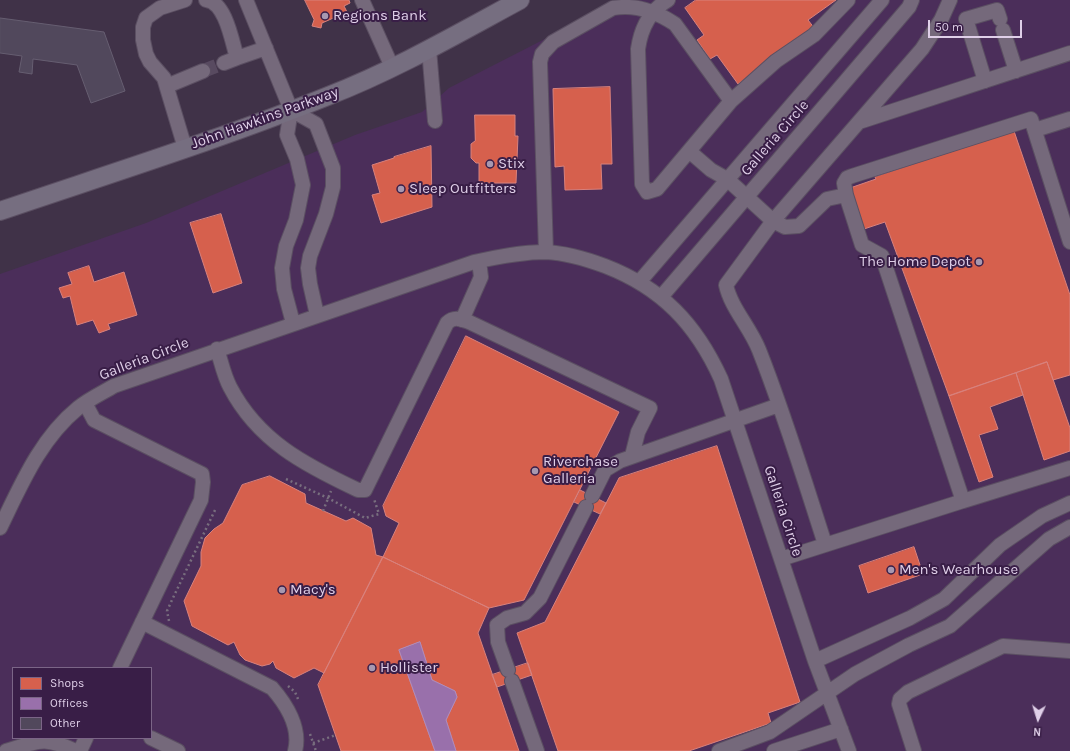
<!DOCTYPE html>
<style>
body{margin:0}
#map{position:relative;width:1070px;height:751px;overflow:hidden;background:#403248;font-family:Karla,sans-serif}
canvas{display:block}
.legend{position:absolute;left:12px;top:667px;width:140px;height:72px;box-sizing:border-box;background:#391e47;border:1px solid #7b6587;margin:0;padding:5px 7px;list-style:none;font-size:12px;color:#dfcfe8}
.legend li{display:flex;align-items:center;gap:8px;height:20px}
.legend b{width:20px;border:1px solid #7b6587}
.north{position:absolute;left:1018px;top:699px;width:40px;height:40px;-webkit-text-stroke:3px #391e47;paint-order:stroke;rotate:184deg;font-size:11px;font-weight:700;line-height:16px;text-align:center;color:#dfcfe8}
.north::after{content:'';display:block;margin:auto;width:14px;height:18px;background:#dfcfe8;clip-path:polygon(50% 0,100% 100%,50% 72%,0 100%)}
.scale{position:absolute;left:928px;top:20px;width:94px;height:18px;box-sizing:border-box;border:2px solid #dfcfe8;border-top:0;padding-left:5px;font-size:12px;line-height:14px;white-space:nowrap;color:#dfcfe8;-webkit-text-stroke:3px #391e47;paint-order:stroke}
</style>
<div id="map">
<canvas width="1070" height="751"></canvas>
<ul class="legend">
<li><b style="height:11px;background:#d6604d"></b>Shops</li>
<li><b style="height:11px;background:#9970ab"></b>Offices</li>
<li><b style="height:11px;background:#51485c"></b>Other</li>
</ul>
<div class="north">N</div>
<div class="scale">50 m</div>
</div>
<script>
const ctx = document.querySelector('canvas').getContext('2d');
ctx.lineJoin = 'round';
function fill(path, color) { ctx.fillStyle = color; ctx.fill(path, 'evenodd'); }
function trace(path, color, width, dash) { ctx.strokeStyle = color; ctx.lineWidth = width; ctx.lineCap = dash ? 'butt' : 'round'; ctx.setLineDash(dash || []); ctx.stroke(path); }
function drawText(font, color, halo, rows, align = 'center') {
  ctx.font = font + ' Karla,sans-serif'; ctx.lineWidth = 4; ctx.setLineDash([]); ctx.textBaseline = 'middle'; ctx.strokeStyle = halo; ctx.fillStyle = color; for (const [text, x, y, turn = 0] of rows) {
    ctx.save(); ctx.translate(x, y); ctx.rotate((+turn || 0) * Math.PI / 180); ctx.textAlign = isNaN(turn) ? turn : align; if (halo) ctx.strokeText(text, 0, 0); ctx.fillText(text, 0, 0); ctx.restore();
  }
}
fill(new Path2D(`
 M621,0h449v751h-1070v-477l146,-51 209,-88 67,-23 27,-24zM13,668h138v70h-138z`), '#4b2e5a');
const shops = new Path2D(`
 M305,0h44l1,3 -6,3 3,6 -25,11 -1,5 -9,-2 2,-6z
 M696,0h140l-28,20 7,9 -77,55 -21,-29 -7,4 -13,-19 7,-5 -19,-27z
 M610,87l2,77h-11l1,25 -37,1 -1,-24 -9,1 -2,-78z
 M475,115h40v21h3l-2,47h-37v-20h-3l-5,-5v-14l4,-3z
 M1014,131l56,164v80l-17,5 -6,-18 -98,34 -64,-174 -21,7 -14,-41 26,-9 -1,-2z
 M431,146l1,61 -51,16 -9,-28 8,-2 -8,-28 22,-7v-1z
 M221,214l21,69 -29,10 -23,-70z
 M89,266l5,16 30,-10 13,43 -29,9 2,5 -11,4 -6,-13 -16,5 -7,-29 -7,2 -4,-10 13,-4 -4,-11z
 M466,336l153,76 -95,188 -35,8 -106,-51 16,-34 -13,-7 -3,-10z
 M1047,362l23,66v23l-26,9 -28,-87z
 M1016,373l7,22 -33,12 8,22 -19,6 14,42 -14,5 -30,-86z
 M717,446l83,256 -32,11 3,10 -82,28h-131l-41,-118 28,-11 74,-144z
 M270,476l35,18 1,9 40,18 7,-3 18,10 5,27 7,2 -59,116 -10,-5 -20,10 -18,-10 -3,-7 -3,3 -8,2 -17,-6 -5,-5 -6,-13 -6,3 -36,-19 -8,-25 17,-35v-14l4,-14 9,-9 9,-6 19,-38z
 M580,490l26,13 -6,11 -26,-12z
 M914,547l9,27 -55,19 -9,-27z
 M383,557l106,51 -11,25 41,118h-63l-10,-31 11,-23 -2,-6 -23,-11 -12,-38 -21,8 36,101h-94l-23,-66z
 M528,663l4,12 -35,12 -5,-12z`);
fill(shops, '#d6604d');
trace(shops, '#d9817c', 1);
const offices = new Path2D(`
 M420,642l12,38 23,11 2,6 -11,23 10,31h-21l-36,-101z`);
fill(offices, '#9970ab');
trace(offices, '#ae8cbd', 1);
const building = new Path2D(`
 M0,18l104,14 21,59 -34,12 -14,-38 -44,-6 -1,15 -13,-2 3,-16 -22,-3z`);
fill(building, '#51485c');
trace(building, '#665e71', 1);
trace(new Path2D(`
 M203,71l21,-8`), '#584a60', 14, [14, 7]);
const minor = new Path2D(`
 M206,0c20,2 26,42 31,58l29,-10
 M246,0l45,110
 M362,0l30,67
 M668,0c-19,11 -27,28 -30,49l4,135 5,8 10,-3 74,-88 45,-40 38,-26 34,-35
 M1003,30l13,41
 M429,49l6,72
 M224,63l13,-5
 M985,81l-19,-62 31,-9 3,9
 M167,86l36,-15
 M291,110l25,14 17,44v19l-7,27 -16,42 -2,12 2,16 7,31
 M291,110l-4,25 10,24 6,26 -7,35 -10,26 -4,22 2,21 9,34
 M859,122l211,-69
 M1035,130l35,-11
 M185,148l-21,-70 -14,-16 -4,-8 -3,-14v-13l3,-9 14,-10 25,-8
 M689,151l22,19 16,9 46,42 12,6 14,-1 28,-27 19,-4 16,50 20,11 81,245 -182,58
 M846,195l-2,-12 3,-5 5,-2 179,-57 39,123
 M546,252l-6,-190 2,-8 11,-12 60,-34c22,-4 44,4 62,16l56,77
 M640,281l242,-281
 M661,297l248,-290 3,-7
 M462,320l19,-43 -2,-16
 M217,349c4,12 7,27 13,38 28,54 75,78 128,103h7l82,-167c7,-7 13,-4 22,-1l181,86 -12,24 -6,24
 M85,403l9,17 108,54 1,8 -2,18 -81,168
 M592,496l13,-26 15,-9 159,-56
 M963,501l107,-33
 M0,528c21,-43 40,-89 78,-120 11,-9 24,-15 36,-22l360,-124c23,-5 47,-10 72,-10 20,1 40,7 59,14 57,22 91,58 116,113l94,282 34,90
 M825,544c-21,-65 -41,-131 -66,-194 -9,-23 -28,-42 -33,-65l47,-64 149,-172 19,-29 9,-20
 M142,622l130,66c14,16 29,40 23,63
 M815,661l95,-43 34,-19 56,-54 42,-29 28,-13
 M508,670l-10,-28 -1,-17 10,-7 18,-5 15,-15 46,-91
 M512,681l25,70
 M151,738l27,13
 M6,751c33,-10 37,-15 70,0
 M80,751l6,-13
 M719,751l51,-19 85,-58 54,-29 41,-19 99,-87 21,-12
 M774,751l67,-22
 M914,751l-15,-47 1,-5 8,-7 95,-46 67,5`);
const major = new Path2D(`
 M0,211c109,-37 221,-72 328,-115 67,-26 129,-62 192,-96`);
trace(minor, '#5b4f62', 16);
trace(major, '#5b4f62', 20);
trace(new Path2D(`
 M286,479l42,19 37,20 14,-4 -5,-15
 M323,511l8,-20
 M169,621l-2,-10 5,-11 44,-92
 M288,686l7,6 3,7
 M310,734l6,17
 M313,743l23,-8`), '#786e7e', 2.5, [2, 3]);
trace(minor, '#75697b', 14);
trace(major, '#766e80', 18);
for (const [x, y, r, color] of [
 [325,16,4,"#a798b0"],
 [490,164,4,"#a798b0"],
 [401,189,4,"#a798b0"],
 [979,262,4,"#a798b0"],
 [535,471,4,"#a798b0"],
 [891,570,4,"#a798b0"],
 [282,590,4,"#a798b0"],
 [372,668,4,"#a798b0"]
]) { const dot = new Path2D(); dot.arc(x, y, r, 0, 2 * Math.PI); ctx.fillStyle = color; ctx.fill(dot); trace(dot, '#391e47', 1.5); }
drawText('15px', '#dfcfe8', '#391e47', [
 ["Regions Bank",333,16],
 ["Stix",498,164],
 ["Sleep Outfitters",409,189],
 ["The Home Depot",971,262,"right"],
 ["Riverchase",543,462],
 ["Galleria",543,479],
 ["Men's Wearhouse",899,570],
 ["Macy's",290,590],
 ["Hollister",380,668]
], 'left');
drawText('15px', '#dfcfe8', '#391e47', [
 ["John Hawkins Parkway",265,118,-20],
 ["Galleria Circle",775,138,-49],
 ["Galleria Circle",144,359,-21],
 ["Galleria Circle",783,511,72]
]);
</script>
